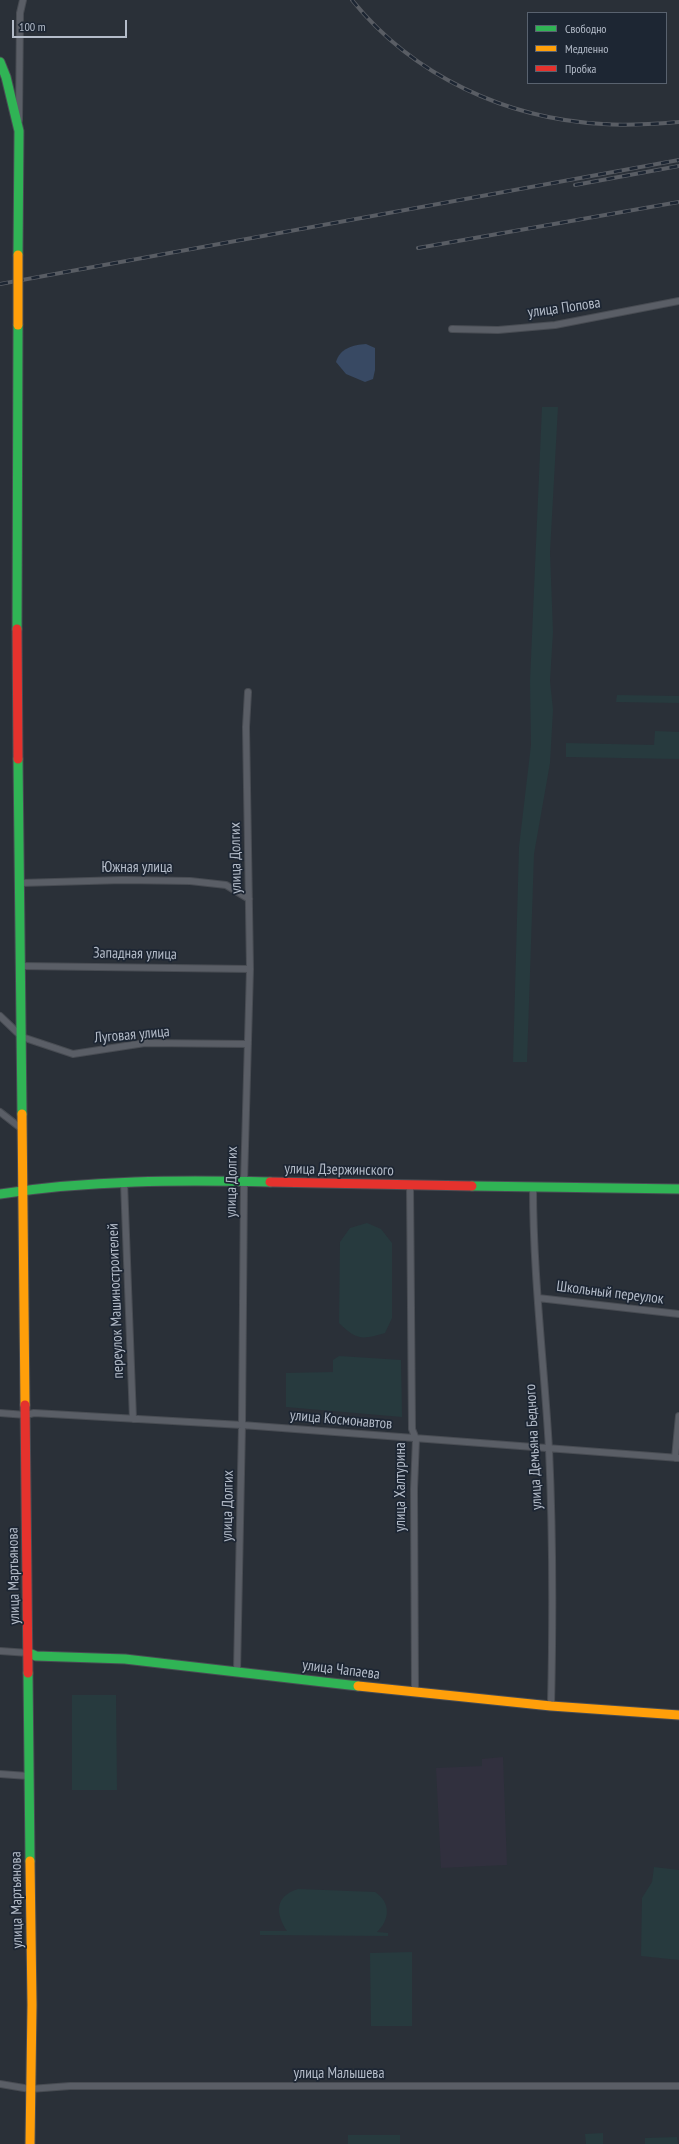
<!DOCTYPE html>
<meta charset="utf-8">
<style>
body{margin:0}
#map{position:relative;width:679px;height:2144px;overflow:hidden;background:#2a3038;font-family:"PT Sans Narrow",sans-serif}
canvas{display:block}
.legend{position:absolute;left:527px;top:12px;width:140px;height:72px;box-sizing:border-box;background:#1d2633;border:1px solid #59626f;margin:0;padding:5px 7px;list-style:none;font-size:12px;color:#b4bcc9}
.legend li{display:flex;align-items:center;gap:8px;height:20px}
.legend b{width:20px;border:1px solid #59626f}
.scale{position:absolute;left:12px;top:20px;width:115px;height:18px;box-sizing:border-box;border:2px solid #b4bcc9;border-top:0;padding-left:5px;font-size:12px;line-height:14px;white-space:nowrap;color:#b4bcc9;-webkit-text-stroke:3px #1d2633;paint-order:stroke}
</style>
<div id="map">
<canvas width="679" height="2144"></canvas>
<ul class="legend">
<li><b style="height:5px;background:#30b455"></b>Свободно</li>
<li><b style="height:5px;background:#ff9f0a"></b>Медленно</li>
<li><b style="height:5px;background:#e5322d"></b>Пробка</li>
</ul>
<div class="scale">100 m</div>
</div>
<script>
const ctx = document.querySelector('canvas').getContext('2d');
ctx.lineJoin = 'round';
function fill(path, color) { ctx.fillStyle = color; ctx.fill(path, 'evenodd'); }
function trace(path, color, width, dash) { ctx.strokeStyle = color; ctx.lineWidth = width; ctx.lineCap = dash ? 'butt' : 'round'; ctx.setLineDash(dash || []); ctx.stroke(path); }
function drawText(font, color, halo, rows, align = 'center') {
  ctx.font = font + ' "PT Sans Narrow",sans-serif'; ctx.lineWidth = 3.5; ctx.setLineDash([]); ctx.textBaseline = 'middle'; ctx.strokeStyle = halo; ctx.fillStyle = color; for (const [text, x, y, turn = 0] of rows) {
    ctx.save(); ctx.translate(x, y); ctx.rotate((+turn || 0) * Math.PI / 180); ctx.textAlign = isNaN(turn) ? turn : align; if (halo) ctx.strokeText(text, 0, 0); ctx.fillText(text, 0, 0); ctx.restore();
  }
}
fill(new Path2D(`
 M503,1757l4,108 -66,3 -5,-100 46,-2v-7z`), '#31303e');
fill(new Path2D(`
 M542,407h16l-8,145 3,80 -3,49 3,29 -3,53 -16,91 -7,208h-14l6,-215 12,-102 -1,-64z
 M617,695l62,1v7l-63,-1z
 M655,731l24,1v27l-113,-2v-14l88,2z
 M367,1223l14,6 11,14v75l-7,15c-23,7 -29,7 -46,-10l1,-81 10,-14z
 M339,1356l62,4 1,57 -116,-10v-34l47,-1v-12z
 M72,1695h44l1,95h-45z
 M654,1867l25,3v90l-38,-4 1,-58 10,-16z
 M298,1889l77,3c17,11 14,29 2,40l11,1v3l-128,-1v-4h27c-12,-18 -12,-35 11,-42z
 M412,1952v74h-41l-1,-73z
 M603,2133v11h-17l-1,-10z
 M348,2135h52v9h-52z
 M677,2137l1,7h-33v-6z`), '#273a3e');
fill(new Path2D(`
 M366,344l9,4v22l-2,9 -8,3 -19,-8 -10,-12c4,-14 17,-17 30,-18z`), '#384963');
const street = new Path2D(`
 M19,120l1,-107 3,-13
 M452,329l46,1 57,-5 124,-24
 M20,883l103,-3 67,1 36,4 23,14
 M20,966l230,3
 M0,1016l22,21 51,17 72,-11 103,1
 M0,1112l22,17
 M124,1182l9,237
 M410,1185l2,244 4,10 -2,50 1,204
 M533,1187c0,88 11,175 16,262 4,86 4,171 2,257
 M538,1298l141,16
 M0,1413l26,2 8,-2 208,12 437,33
 M675,1458l4,-42
 M0,1651l29,2
 M237,1672l5,-247 2,-243 6,-213 -4,-242 2,-35
 M0,1774l28,2
 M0,2084l30,5 40,-3h609`);
const fast = new Path2D(`
 M0,62l6,15 13,54 -1,124
 M17,629l1,-304
 M18,759l4,355
 M472,1186l207,3
 M0,1194c90,-14 179,-14 270,-12
 M29,1653l7,3 89,3 233,27
 M28,1673l2,188`);
const slow = new Path2D(`
 M22,1114l3,291
 M358,1686l193,20 128,9
 M30,2144l2,-139 -2,-144`);
const jam = new Path2D(`
 M17,629l1,130
 M270,1182l202,4
 M25,1405l3,268`);
trace(street, '#484c53', 8);
trace(fast, '#484c53', 11);
trace(slow, '#484c53', 11);
trace(jam, '#484c53', 11);
trace(street, '#5a5e66', 6);
trace(fast, '#30b455', 9);
trace(slow, '#ff9f0a', 9);
trace(jam, '#e5322d', 9);
const rail = new Path2D(`
 M352,0c61,76 155,119 251,124 25,2 51,0 76,-2
 M575,185l104,-19
 M418,248l261,-46
 M0,284l679,-124`);
trace(rail, '#595d64', 4);
trace(rail, '#1d2633', 2.5, [8]);
const slowBridge = new Path2D(`
 M18,255v70`);
trace(slowBridge, '#484c53', 11, []);
trace(slowBridge, '#ff9f0a', 9);
drawText('15px', '#b4bcc9', '#1d2633', [
 ["улица Попова",564,308,-8],
 ["улица Долгих",236,858,-91],
 ["Южная улица",137,868],
 ["Западная улица",135,954,1],
 ["Луговая улица",132,1035,-5],
 ["улица Дзержинского",339,1170,1],
 ["улица Долгих",232,1182,-89],
 ["Школьный переулок",610,1293,7],
 ["переулок Машиностроителей",116,1301,-92],
 ["улица Космонавтов",341,1420,5],
 ["улица Демьяна Бедного",534,1447,-93],
 ["улица Халтурина",401,1487,-90],
 ["улица Долгих",228,1506,-89],
 ["улица Мартьянова",14,1576,-91],
 ["улица Чапаева",341,1670,7],
 ["улица Мартьянова",17,1900,-91],
 ["улица Малышева",339,2074]
]);
</script>
